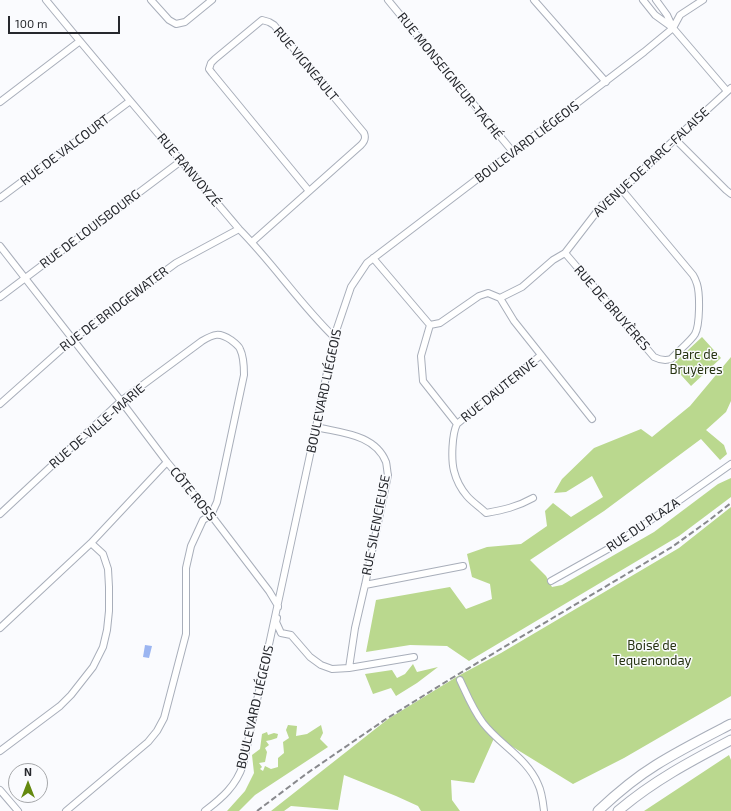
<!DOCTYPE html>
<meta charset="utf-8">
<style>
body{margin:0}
#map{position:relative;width:731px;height:811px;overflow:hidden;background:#fafbfe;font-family:"Exo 2",sans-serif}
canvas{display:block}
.north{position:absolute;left:8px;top:763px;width:40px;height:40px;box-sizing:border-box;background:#fafbfe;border:1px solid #a5a7aa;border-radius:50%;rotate:0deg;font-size:11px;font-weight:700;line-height:16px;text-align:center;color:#26282d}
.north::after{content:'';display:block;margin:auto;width:14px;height:18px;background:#64890f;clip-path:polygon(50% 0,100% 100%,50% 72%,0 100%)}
.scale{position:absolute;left:8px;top:16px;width:112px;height:18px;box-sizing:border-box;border:2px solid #26282d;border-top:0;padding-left:5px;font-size:12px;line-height:14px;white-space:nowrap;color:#26282d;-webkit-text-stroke:3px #fafbfe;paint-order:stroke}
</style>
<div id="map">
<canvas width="731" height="811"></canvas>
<div class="north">N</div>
<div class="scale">100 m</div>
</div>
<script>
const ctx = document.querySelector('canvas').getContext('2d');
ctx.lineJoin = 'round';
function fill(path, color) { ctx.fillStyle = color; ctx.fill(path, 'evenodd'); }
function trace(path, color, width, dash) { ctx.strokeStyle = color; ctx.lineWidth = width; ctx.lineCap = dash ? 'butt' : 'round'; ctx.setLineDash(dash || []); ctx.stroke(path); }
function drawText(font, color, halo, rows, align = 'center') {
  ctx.font = font + ' "Exo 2",sans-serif'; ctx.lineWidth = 3; ctx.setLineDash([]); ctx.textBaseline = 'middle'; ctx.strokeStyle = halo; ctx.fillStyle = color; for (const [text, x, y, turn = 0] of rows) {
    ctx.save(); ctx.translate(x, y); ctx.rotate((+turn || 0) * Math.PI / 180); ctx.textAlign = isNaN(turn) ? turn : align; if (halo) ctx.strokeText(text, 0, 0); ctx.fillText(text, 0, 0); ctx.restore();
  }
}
fill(new Path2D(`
 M702,337l19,21 -30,28 -19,-21z
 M731,357v44l-5,11 -20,18 18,15 3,9 -7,6 -19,-21 -97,72 -74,49 16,16 6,11 10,-2 92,-53 64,-48 13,-6v19l-52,39 -210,125 -22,-15 -37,-1 -44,7 10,-52 74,-13 16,22 26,-10 -2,-15 -18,-7 -5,-23 20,-7 34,-3 26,-18 -2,-15 8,-8 18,14 32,-20 -11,-21 -26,16 -12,1 8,-14 32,-31 47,-19 11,8 38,-31z
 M731,507v189l-107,62 -51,26 -78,-48 -21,47 -23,-3 1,20 8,11h-39l-3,-5 -22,-10 -52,-21 -6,35 -47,-4 -7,5h-13l117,-92 70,-43 43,-23 178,-105z
 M413,664l4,8 21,-5 -21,16 -21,13 -5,-8 -18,6 -8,-20 27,-4 5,8 8,-4z
 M288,725l9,1 -1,10 11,-2 14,-9 2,8 -3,6 8,8 -73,48 -16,16h-12l18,-20 9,-18 -2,-18 8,-6 2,-15 5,-2 1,3 6,-2 4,1 -1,4 -6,2 -5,1 3,4 -4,3 2,4 -2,10 -6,1 3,4 -2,2 3,2 2,-5 6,3 7,-2v-9l6,-5 -1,-11 6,-4 -3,-8z
 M729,755l2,5v51h-87z`), '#bad88e');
fill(new Path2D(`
 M145,645l7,1 -3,12 -6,-1z`), '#9bb5f1');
const street = new Path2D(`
 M46,0c63,77 128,152 193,229 34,34 60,74 95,108
 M151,0l18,20 7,4 9,-2 27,-22
 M388,0l125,152
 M534,0l72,82
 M643,0l12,15 18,13 54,63
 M656,0l11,15 6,13
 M0,102l80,-61
 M675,139l51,51 5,4
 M0,198l130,-97
 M252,242l109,-97c4,-4 5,-7 3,-12l-90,-108 -5,-3 -7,-2 -47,39 -4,4 -2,6 3,4 97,118
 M0,246l121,155 46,61 44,53 58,76 9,15v1
 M565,253l89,104c6,3 11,4 17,2 6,-7 20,-18 24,-25 5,-9 5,-40 2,-50 -1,-3 -2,-6 -4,-9l-71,-85
 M373,258l57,67
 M0,297l181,-136
 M500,298l22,-11 31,-27 12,-7 37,-48 20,-15 53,-51 56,-51
 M430,325l10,-2 39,-27 9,-3 12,5 14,23 78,98
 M430,325l-9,31 2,25 34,43
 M0,404l73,-65 103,-76 63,-34
 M316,427c25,6 59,7 70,35 1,4 1,9 2,13l-23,110 -10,43 -6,40
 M533,498c-16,9 -30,12 -47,15 -6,-6 -14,-11 -19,-17 -6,-7 -11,-17 -13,-25 -3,-12 -2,-37 3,-47l84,-69
 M0,514l121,-113 81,-60c12,-7 17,-9 29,-1 4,3 8,6 9,9 4,8 4,18 4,26l-27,127 -6,13 -8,5 -12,26 -5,22v66l-22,84 -7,13 -9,11 -82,69
 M551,581l57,-32 62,-42 61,-43
 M365,585l98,-19
 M277,618l-1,4 5,11 10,2 19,22 11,8 11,4 17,-1 65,-11
 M0,628l91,-85 76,-81
 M460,680c7,15 13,30 23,43 17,22 44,35 55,61 4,8 5,18 6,27
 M0,751l60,-45 11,-11 22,-28 10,-20 4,-17 2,-19v-24l-1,-18 -5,-15 -12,-11
 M0,790l18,21
 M205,811c17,-13 31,-25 38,-46l73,-338 18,-90 17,-50 16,-24 277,-211 29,-24 7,-13 23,-15`);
const primary = new Path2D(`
 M598,811c18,-17 37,-33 58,-46 24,-15 50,-28 75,-41
 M618,811c35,-30 73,-50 113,-71`);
trace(street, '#a8aeba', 8);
trace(primary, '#a8aeba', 11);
trace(street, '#fff', 6);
trace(primary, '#fff', 9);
trace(new Path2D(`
 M257,811l49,-37 80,-55 66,-41 220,-131 36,-26 23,-18`), '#88898d', 2, [6, 3]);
drawText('13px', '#26282d', '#fafbfe', [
 ["RUE VIGNEAULT",306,64,50],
 ["RUE MONSEIGNEUR-TACHÉ",450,76,51],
 ["BOULEVARD LIÉGEOIS",527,142,-37],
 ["RUE DE VALCOURT",65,150,-37],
 ["AVENUE DE PARC-FALAISE",651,162,-43],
 ["RUE RANVOYZÉ",189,170,50],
 ["RUE DE LOUISBOURG",90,229,-37],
 ["RUE DE BRUYÈRES",612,308,49],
 ["RUE DE BRIDGEWATER",114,309,-37],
 ["RUE DAUTERIVE",499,390,-39],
 ["BOULEVARD LIÉGEOIS",324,391,-78],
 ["RUE DE VILLE-MARIE",97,426,-41],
 ["CÔTE ROSS",193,494,51],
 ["RUE SILENCIEUSE",376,525,-79],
 ["RUE DU PLAZA",643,525,-34],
 ["BOULEVARD LIÉGEOIS",255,707,-77]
]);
drawText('13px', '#263311', '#fafbfe', [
 ["Parc de",696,355],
 ["Bruyères",696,370],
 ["Boisé de",652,646],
 ["Tequenonday",652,661]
]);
</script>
